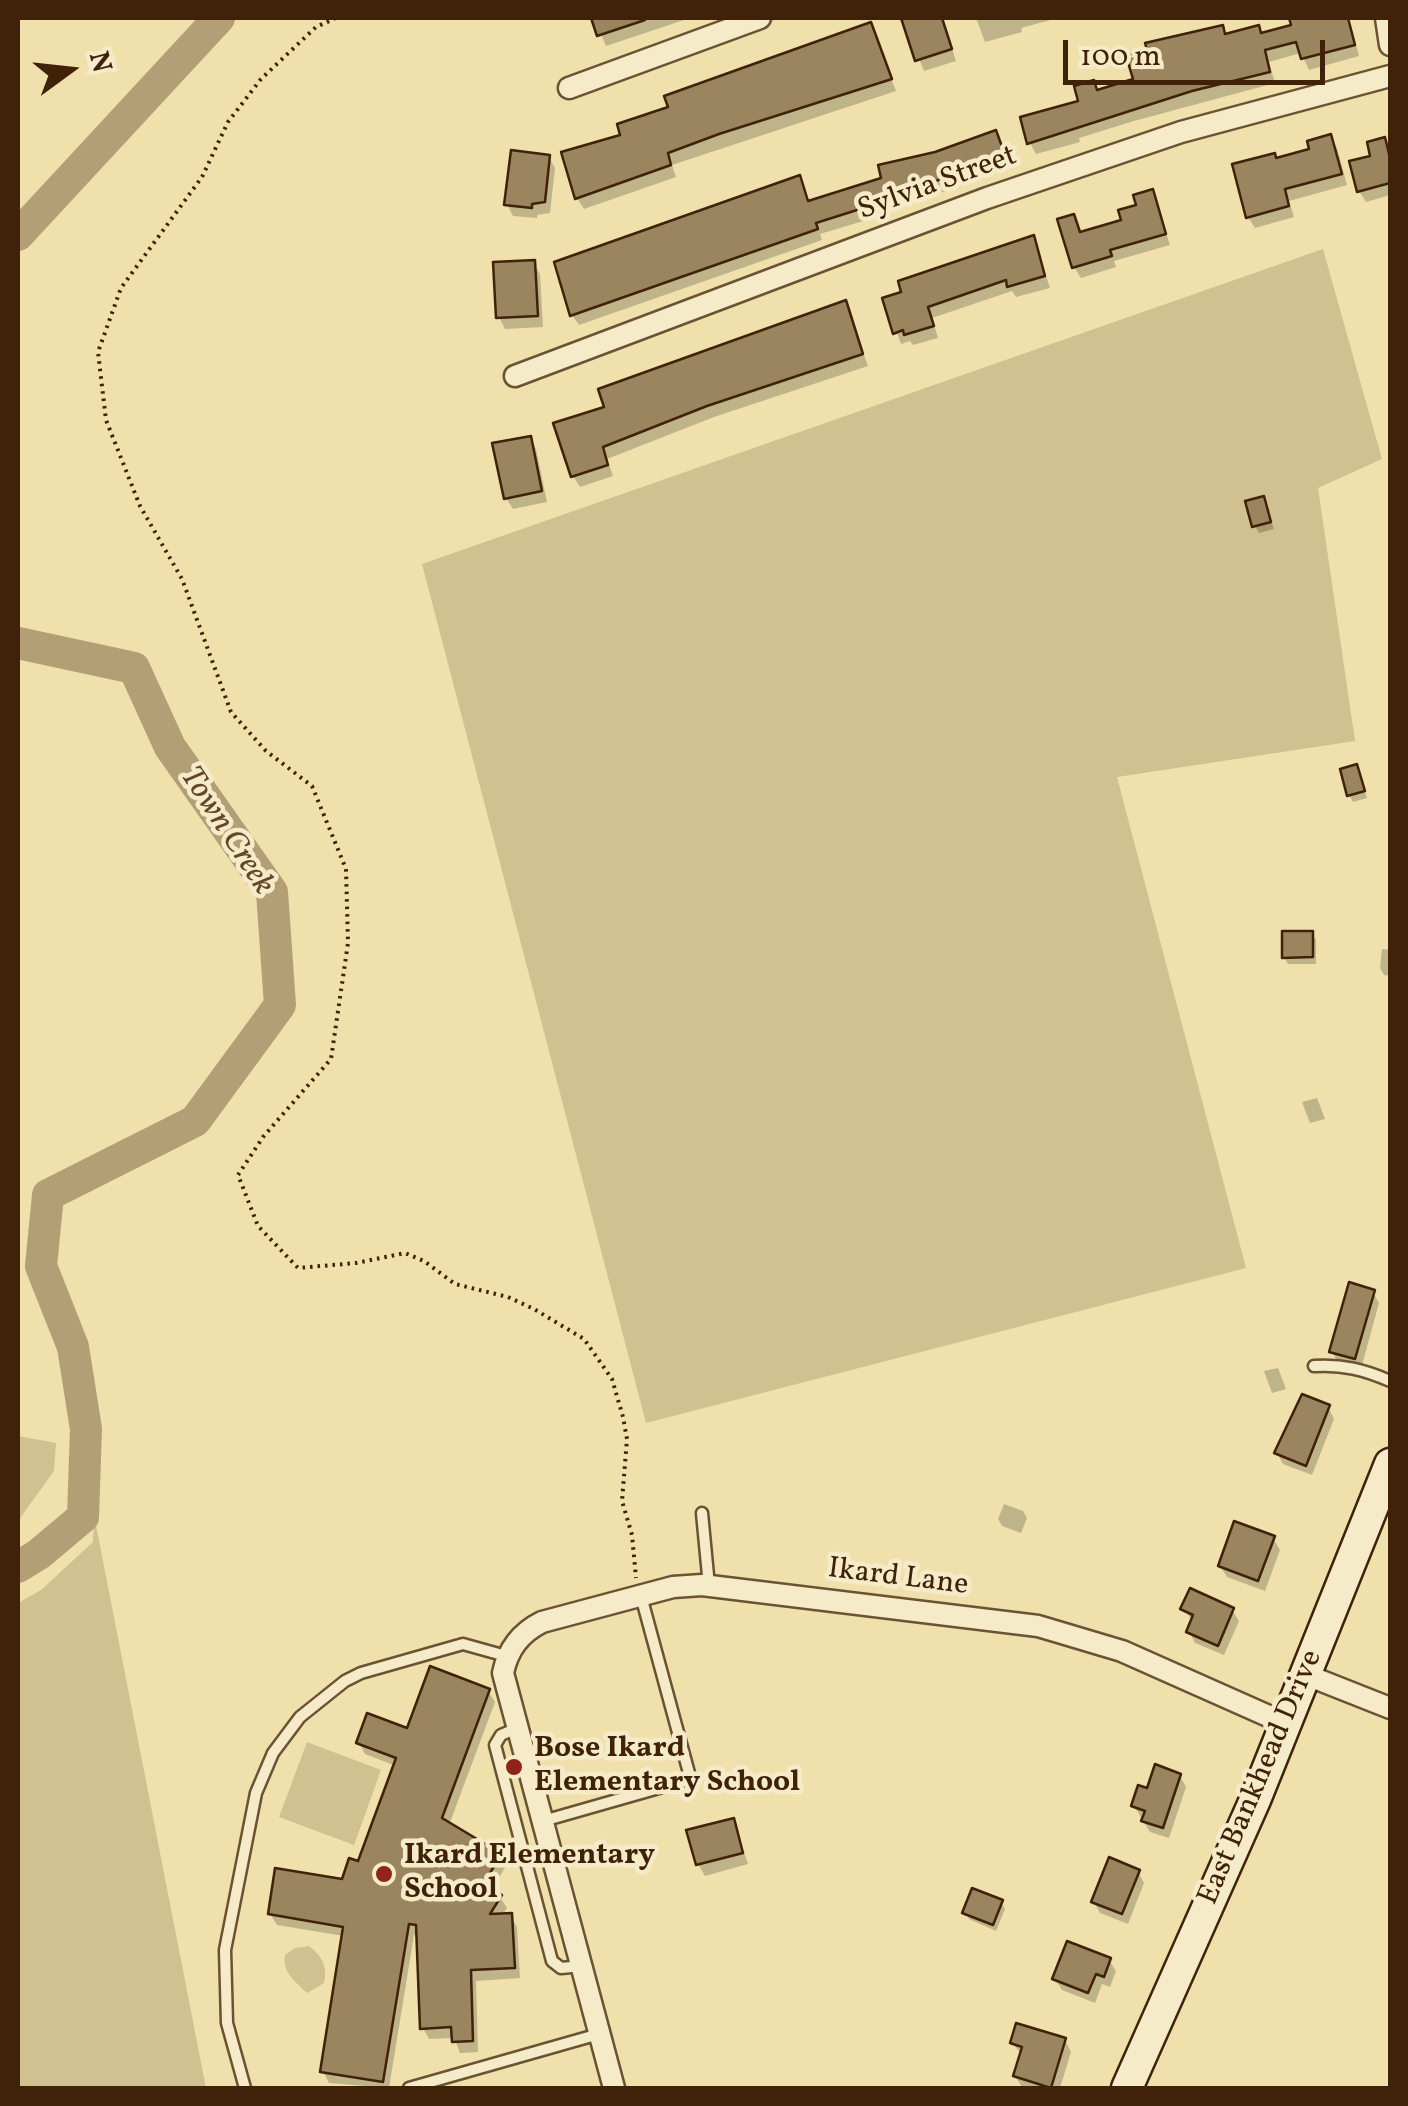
<!DOCTYPE html>
<style>
body{margin:0}
#map{position:relative;width:1408px;height:2106px;overflow:hidden;background:#efe0ac;font-family:Vollkorn,serif}
canvas{display:block}
.frame{position:absolute;inset:0;border:20px solid #3f2209;pointer-events:none}
.north{position:absolute;left:20px;top:20px;width:100px;height:100px;-webkit-text-stroke:8px #f5ebc9;paint-order:stroke;rotate:75deg;font-size:28px;font-weight:700;line-height:40px;text-align:center;color:#3f2209}
.north::after{content:'';display:block;margin:auto;width:35px;height:45px;background:#3f2209;clip-path:polygon(50% 0,100% 100%,50% 72%,0 100%)}
.scale{position:absolute;left:1063px;top:40px;width:262px;height:45px;box-sizing:border-box;border:5px solid #3f2209;border-top:0;padding-left:12px;font-size:30px;line-height:35px;white-space:nowrap;color:#3f2209;-webkit-text-stroke:8px #f5ebc9;paint-order:stroke}
</style>
<div id="map">
<canvas width="1408" height="2106"></canvas>
<div class="frame"></div>
<div class="north">N</div>
<div class="scale">100 m</div>
</div>
<script>
const ctx = document.querySelector('canvas').getContext('2d');
ctx.lineJoin = 'round';
function fill(path, color) { ctx.fillStyle = color; ctx.fill(path, 'evenodd'); }
function trace(path, color, width, dash) { ctx.strokeStyle = color; ctx.lineWidth = width; ctx.lineCap = dash ? 'butt' : 'round'; ctx.setLineDash(dash || []); ctx.stroke(path); }
function drawText(font, color, halo, rows, align = 'center') {
  ctx.font = font + ' Vollkorn,serif'; ctx.lineWidth = 9; ctx.setLineDash([]); ctx.textBaseline = 'middle'; ctx.strokeStyle = halo; ctx.fillStyle = color; for (const [text, x, y, turn = 0] of rows) {
    ctx.save(); ctx.translate(x, y); ctx.rotate((+turn || 0) * Math.PI / 180); ctx.textAlign = isNaN(turn) ? turn : align; if (halo) ctx.strokeText(text, 0, 0); ctx.fillText(text, 0, 0); ctx.restore();
  }
}
fill(new Path2D(`
 M1323,249l59,210 -64,29 37,253 -238,36 129,491 -600,155 -224,-859z
 M18,1436l38,7 -2,28 -36,50z
 M94,1515l112,573h-188v-485l23,-13 52,-48z
 M307,1742l74,28 -27,75 -75,-28z
 M309,1946c13,10 19,21 15,37l-17,10c-12,-12 -25,-20 -22,-38l10,-7z`), '#d1c090');
fill(new Path2D(`
 M594,18h96l-84,28z
 M903,18h39l14,43 -32,10z
 M976,18h82l-37,10 1,4 -37,10z
 M1292,18h57l10,38 -50,14 -8,-17 -32,9 6,21 -141,38 -55,17 1,4 -44,12 -6,-11 68,-51 39,-11 85,-53 5,8h35l32,-9z
 M870,25l26,66 -224,74 4,12 -92,32 -7,-11 47,-62 47,-28z
 M995,133l14,33 -69,27 -63,14 3,9 -60,18 2,6 -243,85 -7,-10 227,-137 11,25 74,-23 52,-26z
 M1330,137l7,11 10,37 -58,16 5,16 -39,11 -7,-11 28,-57 37,-9z
 M1384,140l6,12v43l-24,7 -7,-11z
 M549,157l6,11 -5,45 -13,2v3l-24,-2 -6,-12z
 M1152,192l18,53 -56,16 2,6 -35,11 -7,-11 -1,-50 9,17 42,-13z
 M1033,238l17,50 -34,9 -4,-6 -80,27 6,20 -25,7 -3,-4 -9,3 -16,-44z
 M533,263l7,11 3,53 -38,2 -6,-12z
 M845,303l23,63 -154,51 -107,42 6,17 -33,11 -7,-11 35,-68z
 M530,438l6,11 11,53 -34,7 -7,-11z
 M1263,499l11,30 -15,4 -4,-7z
 M1356,767l11,31 -14,4 -4,-7z
 M1312,933l4,7v24h-28l-4,-7z
 M1382,949l8,1v26l-6,-1 -4,-7z
 M1317,1098l8,21 -15,4 -8,-21z
 M1373,1292l6,11 -18,66 -23,-6 -6,-12z
 M1278,1368l8,21 -14,4 -8,-22z
 M1328,1407l6,12 -22,56 -29,-11 -6,-11z
 M1004,1504l19,7 4,7 -6,15 -19,-7 -4,-7z
 M1273,1538l7,12 -15,41 -38,-14 -7,-11z
 M1183,1609l49,1 7,11 -15,34 -29,-12 -6,-12 4,-10z
 M488,1691l7,11 -46,123 51,30 6,11 -15,25 9,6 7,11 -5,8h9l6,11 3,51 -44,3 2,71 -18,1 -6,-15 -25,1 -6,-11 -4,-93h-5l-25,153 -60,-5 -6,-12 21,-135 -67,-11 -7,-11 73,-32 16,-17 37,-99 -31,-12 -6,-11 49,-11z
 M1180,1776l6,11 -17,51 -19,-6 -16,-26 14,-14z
 M733,1820l15,44 -43,12 -7,-12z
 M1138,1872l6,11 -16,41 -28,-11 -6,-11z
 M1001,1902l4,7 -9,22 -27,-12 -4,-7z
 M1109,1960l7,11 -6,16 -8,-3 -7,19 -33,-13 -7,-11z
 M1065,2040l6,12 -11,36 -38,-1 -7,-11 7,-21 -10,-12z`), '#0003');
trace(new Path2D(`
 M18,235l201,-217
 M18,643l116,25 36,79 102,145 8,113 -85,116 -147,74 -7,71 32,81 13,82 -3,88 -44,37 -21,13`), '#b39f75', 32);
const building = new Path2D(`
 M591,18h53l1,2 -48,16z
 M901,18h41l10,31 -37,12z
 M1289,18h59l7,27 -54,14 -5,-17 -31,8 5,22 -78,19 -165,53 -7,-27 58,-16 -4,-15 20,-6 3,10 36,-11 -7,-23 21,-6 -2,-7 78,-18 2,9 34,-9 2,8 30,-8z
 M871,22l21,57 -173,55 -51,19 3,12 -96,34 -14,-47 59,-17 -3,-11 51,-17 -4,-11z
 M996,130l9,25 -72,27 -60,14 3,8 -60,19 2,6 -248,87 -16,-54 246,-87 8,26 73,-23 -3,-13 57,-13z
 M1331,134l11,40 -57,15 4,17 -43,12 -14,-54 43,-11 1,5 33,-9 -2,-8z
 M1385,137l5,21v25l-33,9 -8,-31 21,-5 -3,-14z
 M511,150l39,5 -5,47 -13,2v4l-28,-3z
 M1153,189l13,45 -56,16 2,6 -40,12 -15,-49 17,-5 6,18 41,-12 -3,-10 18,-5 -3,-10z
 M1034,235l11,41 -38,11 -1,-7 -78,27 6,19 -30,9 -1,-5 -10,4 -11,-36 19,-6 -3,-11z
 M535,260l3,56 -42,2 -3,-56z
 M846,300l17,54 -156,52 -104,41 5,18 -37,12 -18,-54 51,-16 -6,-18z
 M531,436l11,55 -38,8 -12,-56z
 M1264,496l7,26 -19,5 -7,-26z
 M1357,764l8,27 -18,5 -7,-27z
 M1282,931h31v26l-31,1z
 M1349,1282l26,8 -20,69 -26,-7z
 M1302,1394l28,11 -24,61 -32,-13z
 M1234,1521l41,15 -17,45 -40,-15z
 M1190,1588l44,20 -16,38 -32,-14 7,-17 -13,-6z
 M430,1666l60,23 -48,129 60,36 -19,30 19,11 -12,19 22,-1 3,55 -44,2 2,71 -21,1 -1,-15 -31,2 -4,-104 -7,-1 -26,158 -63,-10 23,-145 -75,-13 7,-46 67,11 7,-21 9,3 38,-103 -40,-15 11,-30 40,15z
 M1155,1764l26,10 -18,54 -22,-7 4,-10 -14,-5 7,-21 9,3z
 M734,1818l9,35 -47,12 -10,-35z
 M1109,1857l31,13 -18,44 -31,-12z
 M972,1888l31,12 -10,25 -31,-12z
 M1067,1941l44,17 -7,19 -8,-3 -8,19 -36,-14z
 M1016,2023l50,15 -15,50 -38,-12 9,-29 -12,-4z`);
fill(building, '#9b855e');
trace(building, '#3f2209', 2.5);
const lane = new Path2D(`
 M1314,1366c28,-2 51,4 76,15
 M702,1513l7,73
 M517,1728l-16,7 -6,10 57,216 9,7 21,-2
 M543,1821l144,-41 2,-7 -48,-177
 M245,2088l-18,-65 -2,-73 31,-157 17,-40 27,-36 45,-36 16,-8 102,-29 43,12
 M409,2088l190,-54`);
const street = new Path2D(`
 M1386,18l4,27
 M569,88l191,-70
 M515,376l472,-178 194,-66 209,-56
 M1304,1674l86,34
 M614,2088l-111,-415c5,-24 17,-40 39,-51l131,-35 29,-2 336,41 84,25 162,72`);
const secondary = new Path2D(`
 M1127,2088l128,-288 135,-336`);
trace(lane, '#6b5232', 15);
trace(street, '#6b5232', 25);
trace(secondary, '#3f2209', 35);
trace(new Path2D(`
 M336,18l-20,9 -55,52 -33,43 -26,55 -81,111 -23,64 8,68 34,86 42,73 49,133 35,39 46,35 34,83 2,74 -17,116 -68,78 -25,38 20,51 40,42 58,-5 49,-10 19,8 31,23 53,13 26,12 50,30 28,40 11,38 4,22 -5,62 10,34 4,43`), '#3f2209', 4, [2.5, 5]);
trace(lane, '#f5ebc9', 10);
trace(street, '#f5ebc9', 20);
trace(secondary, '#f5ebc9', 30);
for (const [x, y, r, color] of [
 [514,1767,10,"#8f2418"],
 [384,1874,10,"#8f2418"]
]) { const dot = new Path2D(); dot.arc(x, y, r, 0, 2 * Math.PI); ctx.fillStyle = color; ctx.fill(dot); trace(dot, '#f5ebc9', 4); }
drawText('30px', '#3f2209', '#f5ebc9', [
 ["Sylvia Street",938,185,-20],
 ["Ikard Lane",898,1579,7],
 ["East Bankhead Drive",1262,1778,-67]
]);
drawText('bold 30px', '#3f2209', '#f5ebc9', [
 ["Bose Ikard",534,1750],
 ["Elementary School",534,1784],
 ["Ikard Elementary",404,1857],
 ["School",404,1891]
], 'left');
drawText('italic 32px', '#624829', '#f5ebc9', [
 ["Town Creek",225,832,57]
]);
</script>
